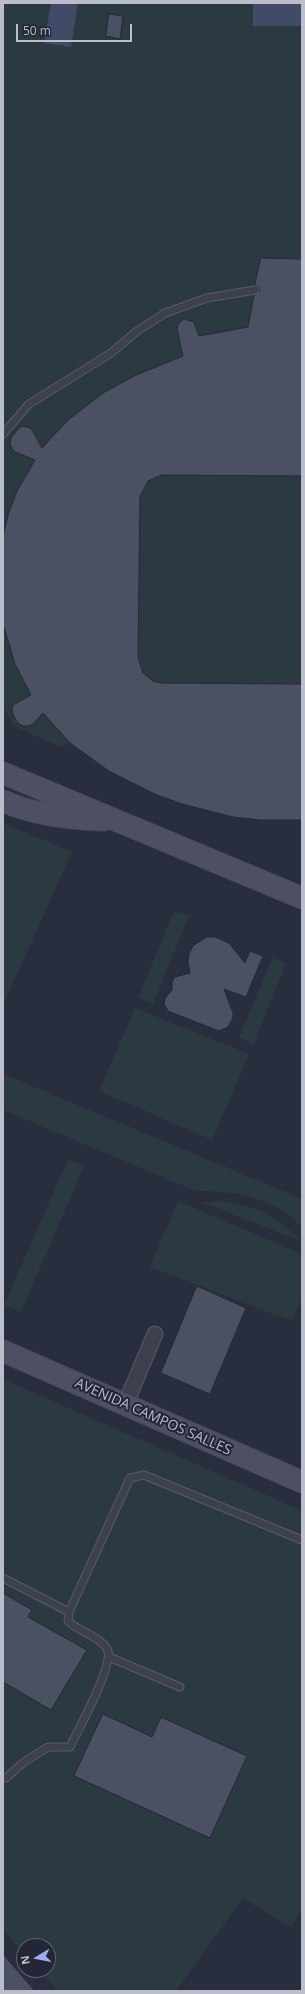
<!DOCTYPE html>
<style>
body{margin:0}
#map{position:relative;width:305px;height:1994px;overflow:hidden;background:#292e3f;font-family:"Open Sans",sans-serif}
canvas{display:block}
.frame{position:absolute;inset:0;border:4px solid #babdca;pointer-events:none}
.north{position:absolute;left:16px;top:1938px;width:40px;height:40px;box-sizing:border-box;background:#222635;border:1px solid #5f6271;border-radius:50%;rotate:260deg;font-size:11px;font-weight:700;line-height:16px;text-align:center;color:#babdca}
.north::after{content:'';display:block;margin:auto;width:14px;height:18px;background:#9babed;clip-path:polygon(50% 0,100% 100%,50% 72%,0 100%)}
.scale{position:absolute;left:16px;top:24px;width:116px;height:18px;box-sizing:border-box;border:2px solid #babdca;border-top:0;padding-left:5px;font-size:12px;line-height:14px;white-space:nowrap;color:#babdca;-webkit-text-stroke:3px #222635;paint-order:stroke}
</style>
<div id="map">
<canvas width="305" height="1994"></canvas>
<div class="frame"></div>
<div class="north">N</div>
<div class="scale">50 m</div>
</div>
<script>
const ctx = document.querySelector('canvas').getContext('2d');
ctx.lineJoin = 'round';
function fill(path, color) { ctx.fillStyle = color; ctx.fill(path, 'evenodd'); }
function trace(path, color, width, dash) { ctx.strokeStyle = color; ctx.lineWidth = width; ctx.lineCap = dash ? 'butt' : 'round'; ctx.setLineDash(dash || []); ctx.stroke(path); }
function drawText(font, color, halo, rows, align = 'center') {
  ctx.font = font + ' "Open Sans",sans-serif'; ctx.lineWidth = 4; ctx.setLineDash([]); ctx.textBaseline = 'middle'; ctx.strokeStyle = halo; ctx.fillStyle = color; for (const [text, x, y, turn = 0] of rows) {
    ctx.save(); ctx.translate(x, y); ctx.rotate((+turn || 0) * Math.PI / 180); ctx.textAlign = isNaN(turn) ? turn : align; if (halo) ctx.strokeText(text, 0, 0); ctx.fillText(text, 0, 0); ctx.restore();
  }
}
fill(new Path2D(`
 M3,3h299v817c-84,3 -167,-23 -232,-77l-9,4 -47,-21 -11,-19z
 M3,823l69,29 -69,153z
 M174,911l15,5 -36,88 -15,-6z
 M273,957l13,6 -33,82 -14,-8z
 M135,1008l114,46 -37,86 -113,-49z
 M3,1074l299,125v29c-24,-30 -69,-38 -106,-37l-193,-81z
 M68,1159l16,7 -63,146 -17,-7z
 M178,1201l124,53v44l-10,23 -142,-54z
 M223,1201c33,6 54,14 78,40l-100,-39z
 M3,1379l299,132v397l-11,19 -48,-29 -67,93h-118l-19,-21h9v-24h-24v7l-21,-23z`), '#2b3a40');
fill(new Path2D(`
 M51,3h27l-7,44 -27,-4z
 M253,3h49v23h-49z`), '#414a66');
const building = new Path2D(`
 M109,14l14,2 -3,23 -14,-3z
 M261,258l41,1v217l-140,-1 -14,6 -8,16 -2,160 5,16 10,8 7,2 142,1v136h-42l-27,-3 -51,-13 -25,-9 -48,-24 -39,-28 -27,-30 -10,11 -5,2h-5l-5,-3 -5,-8 -1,-6 1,-4 18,-10 -16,-31 -12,-40v-88l6,-24 8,-21 18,-31 -20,-8 -3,-3 -2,-5 1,-6 6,-8 5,-4 9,2 11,20 26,-28 35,-27 33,-18 47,-19 -6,-27 1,-5 6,-5 10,3 5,14 49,-9 6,-32 6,-4 -1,-4 -4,-2z
 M207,937h8l14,6 16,20 5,-12 13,5 -17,41 -22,-8 9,24v5l-5,9 -9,4 -51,-20 -4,-7 1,-6 7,-8v-8l3,-5 15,-4 -2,-11 1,-8 4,-8z
 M197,1286l49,22 -36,86 -49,-21z
 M3,1593l29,17 -4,7 59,33 -36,60 -48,-28z
 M103,1714l49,23 9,-20 86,39 -37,82 -136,-62z
 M3,1954l32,37h-32z`);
fill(building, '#4b5163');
trace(building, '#242837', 1);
const service = new Path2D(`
 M3,434l26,-30 82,-51 25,-21 29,-19 42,-15 48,-8
 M3,1578l66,34 61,-134 14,-3 158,65
 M109,1657l71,30
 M6,1778l18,-16 24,-15h22c12,-25 33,-62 38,-88 1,-4 0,-9 -2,-12 -9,-12 -27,-15 -38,-26l1,-9`);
const minor = new Path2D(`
 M125,1405l30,-71`);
const secondary = new Path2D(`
 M3,773l299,125
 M3,801c31,14 67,18 101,19
 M3,1351l299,131`);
trace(service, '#585c6a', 9);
trace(minor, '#585c6a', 17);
trace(secondary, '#474a59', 23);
trace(service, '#3d414f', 7);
trace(minor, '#3d414f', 15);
trace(secondary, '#4c5062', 21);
drawText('14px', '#babdca', '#222635', [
 ["AVENIDA CAMPOS SALLES",153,1417,24]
]);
</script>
